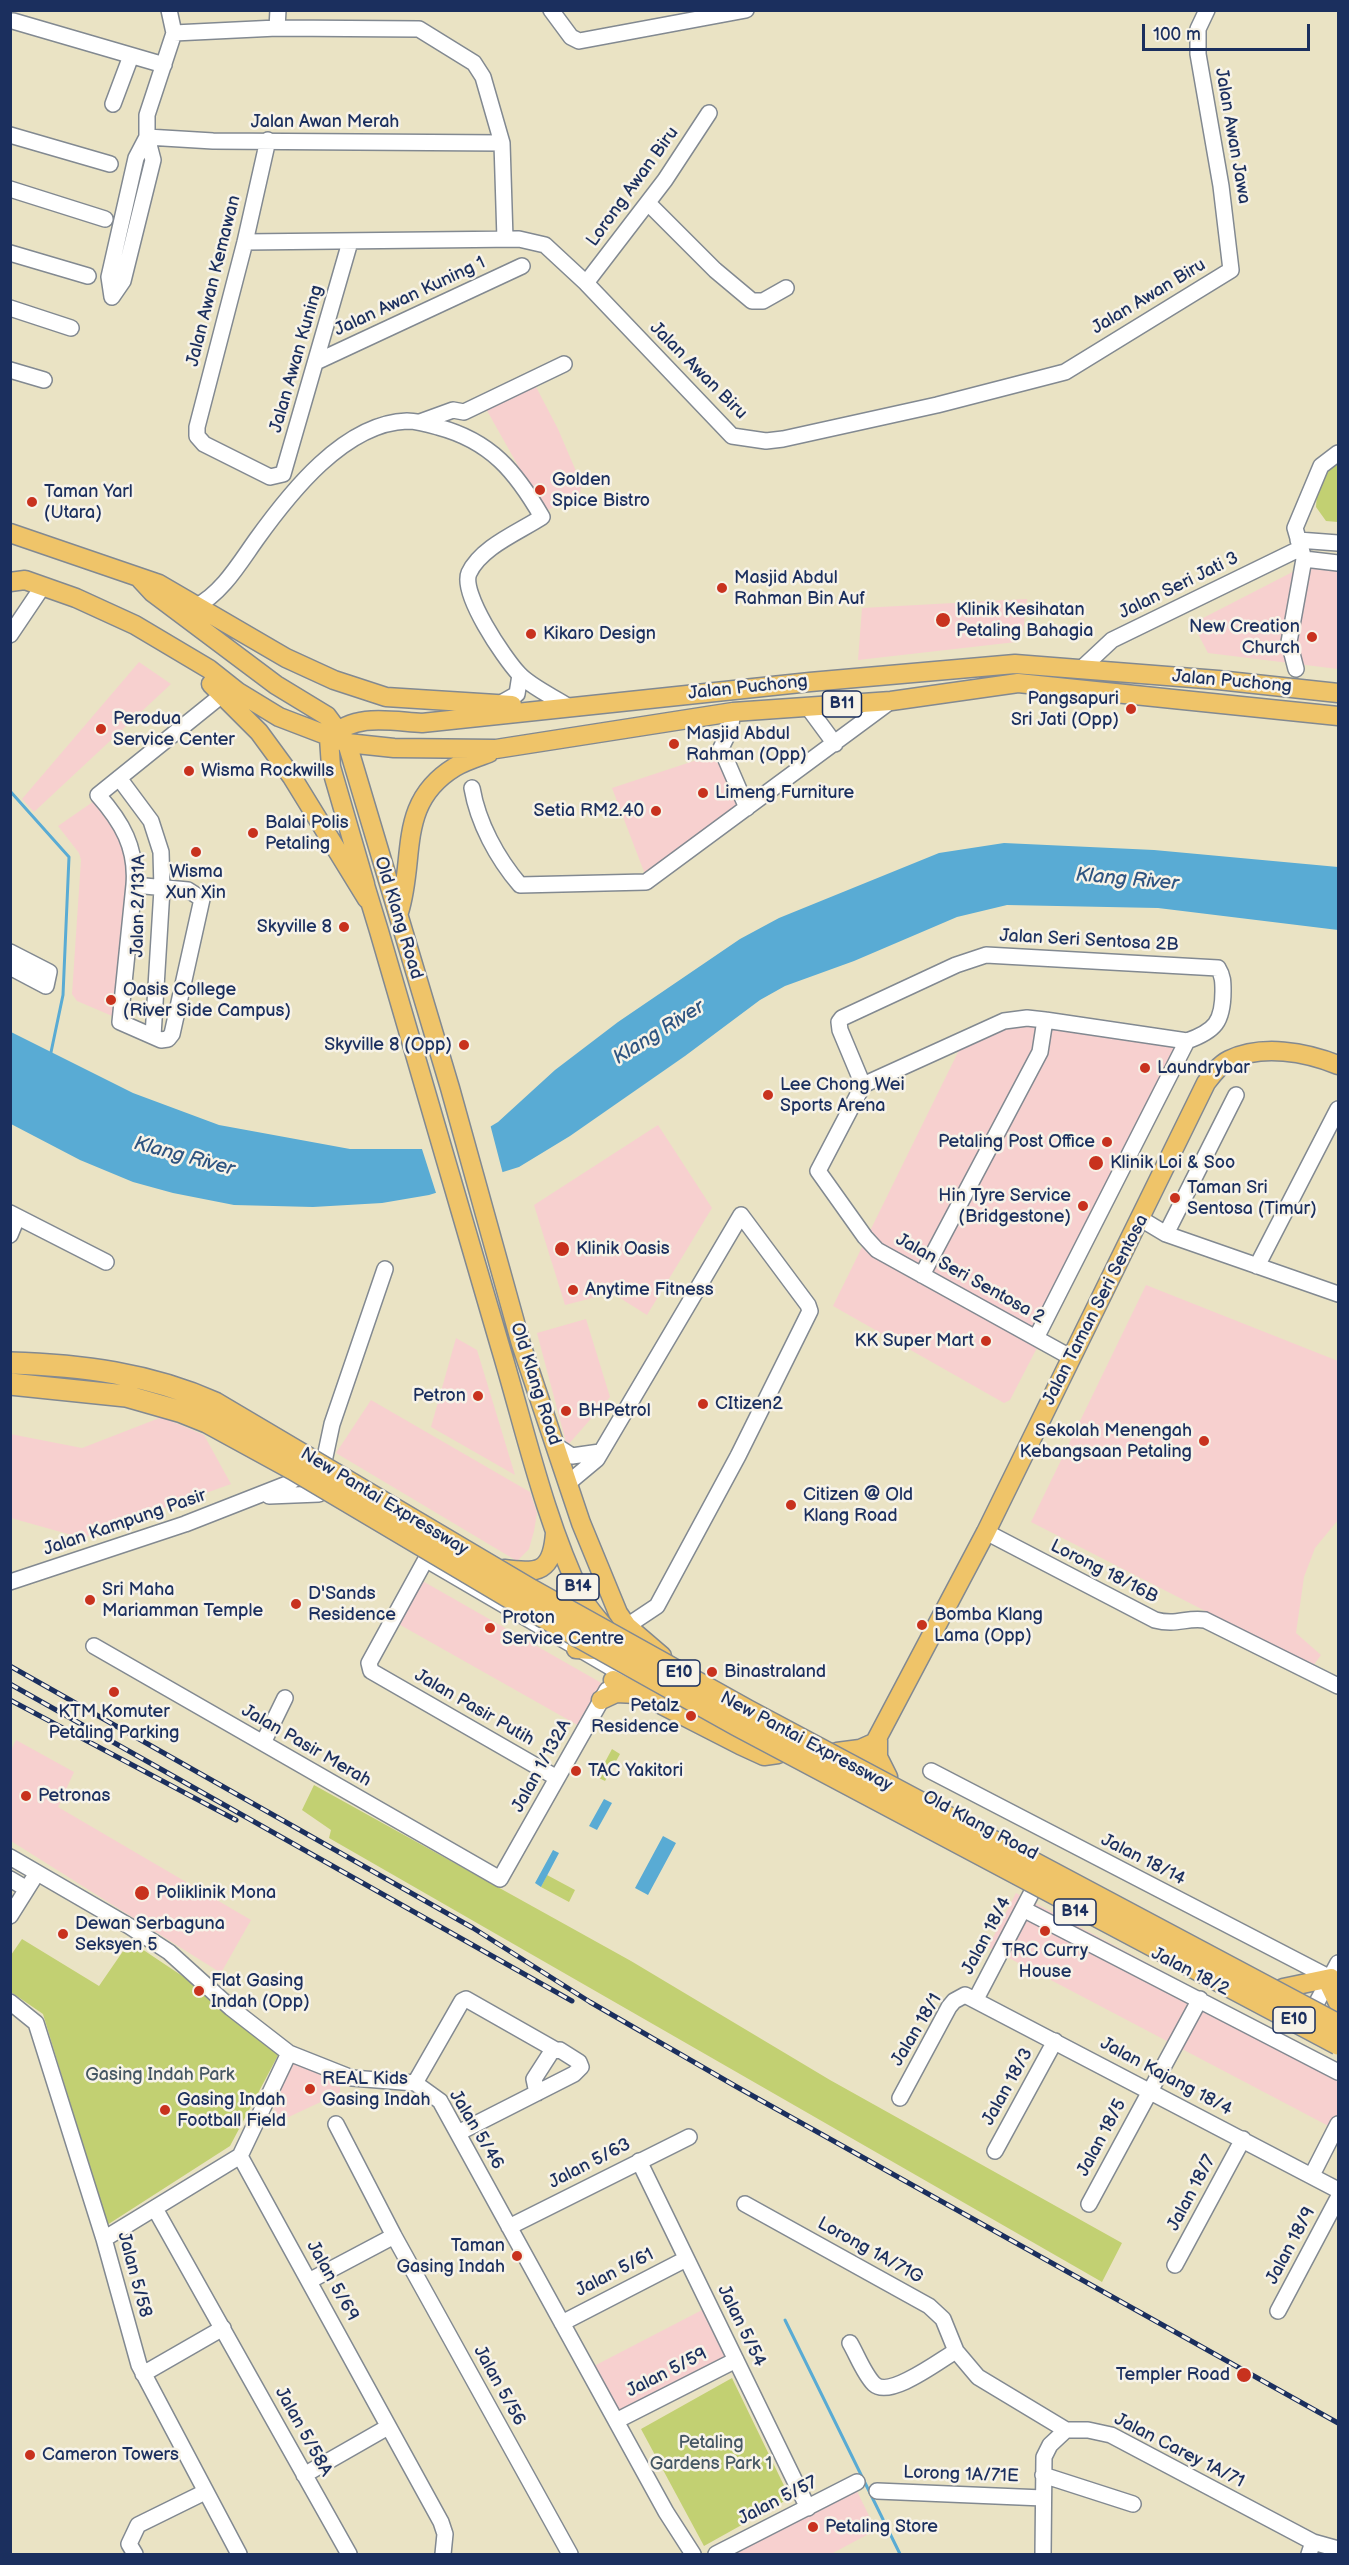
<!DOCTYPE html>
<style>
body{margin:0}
#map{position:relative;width:1349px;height:2565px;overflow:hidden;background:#eae3c4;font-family:"Balsamiq Sans",sans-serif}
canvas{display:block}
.frame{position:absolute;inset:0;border:12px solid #1b2f5e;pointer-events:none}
.scale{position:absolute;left:1142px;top:24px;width:168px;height:27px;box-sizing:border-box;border:3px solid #1b2f5e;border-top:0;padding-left:8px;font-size:18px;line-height:21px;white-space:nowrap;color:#1b2f5e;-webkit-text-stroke:4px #f7f3e8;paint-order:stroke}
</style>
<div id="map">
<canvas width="1349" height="2565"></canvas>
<div class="frame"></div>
<div class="scale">100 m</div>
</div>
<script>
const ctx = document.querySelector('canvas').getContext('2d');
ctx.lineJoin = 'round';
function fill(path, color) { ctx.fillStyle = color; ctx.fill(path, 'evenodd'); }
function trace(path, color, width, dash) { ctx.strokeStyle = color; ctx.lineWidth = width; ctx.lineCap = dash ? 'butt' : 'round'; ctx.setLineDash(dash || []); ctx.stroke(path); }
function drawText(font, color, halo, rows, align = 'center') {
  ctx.font = font + ' "Balsamiq Sans",sans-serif'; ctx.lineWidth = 5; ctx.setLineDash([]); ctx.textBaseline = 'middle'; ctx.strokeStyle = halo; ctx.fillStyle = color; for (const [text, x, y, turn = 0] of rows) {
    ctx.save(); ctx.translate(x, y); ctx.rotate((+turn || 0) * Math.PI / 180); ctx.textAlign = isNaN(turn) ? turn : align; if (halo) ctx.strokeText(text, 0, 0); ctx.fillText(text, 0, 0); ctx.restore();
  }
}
fill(new Path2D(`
 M534,383l24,46 24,56 -2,8 -36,19 -59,-105z
 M1308,564l30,3v102l-130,-16 -11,-21 6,-14z
 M1027,599l-4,33 -7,10 -158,18 4,-52z
 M139,662l32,22 -137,128 -12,-13z
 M718,753l24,53 -96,71 -34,-89z
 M97,799l14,16 21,52 -15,151 -40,-17 -5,-7 9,-134 -2,-7 -21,-27z
 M1024,1022l156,22 -141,300 -29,56 -6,3 -171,-97 129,-262z
 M658,1125l54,83 -65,107 -35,-22 -47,12 -31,-100z
 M1146,1285l192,76v159l-23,28 -11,29 -8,56 25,22 -8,11 -282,-144z
 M586,1319l24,78 -43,49 -30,-113z
 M456,1338l21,12 38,125 -84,-48z
 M371,1400l159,92 7,21 -3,18 -5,18 -12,12 -181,-108z
 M162,1417l42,18 27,49 -149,54 -71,-20 -1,-84 72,14z
 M419,1579l186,106 -24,42 -186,-105z
 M16,1740l58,32 -16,35 193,113 -30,53 -210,-132v-91z
 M1016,1893l322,172v66l-350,-184z
 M295,2061l45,25v7l-60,28 -8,-17z
 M704,2309l26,48 -112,55 -24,-46z
 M855,2487l21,43 -45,24h-102z`), '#f7d0cf');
fill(new Path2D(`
 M1338,463v59l-12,-1 -10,-14 2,-29z
 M612,1749l8,5 -15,27 -8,-4z
 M314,1785l317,176 199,119 292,163 -20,39 -773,-444 2,-8 -29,-20z
 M547,1875l28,15 -6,12 -28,-15z
 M22,1939l77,47 31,-45 154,103 -54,102 -123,79 -64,-211 -32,-22v-37z
 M732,2378l58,120 -86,48 -63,-117z`), '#c2d072');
fill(new Path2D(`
 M1004,843l150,7 184,17v63l-180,-22 -151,-3 -50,12 -103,44 -69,25 -25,14 -75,56 -115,80 -51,31 -90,28 -47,8 -69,4 -79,-2 -61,-12 -40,-11 -53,-22 -69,-36v-92l122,61 86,32 131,24h72l61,-18 15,-9 57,-52 63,-48 122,-83 39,-21 160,-65z
 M604,1799l8,4 -15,27 -8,-4z
 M663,1836l13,7 -28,52 -13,-7z
 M553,1850l6,3 -18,34 -6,-4z`), '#59abd4');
fill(new Path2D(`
 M490,1124l13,50 -66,22 -16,-50 33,-8z`), '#eae3c4');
trace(new Path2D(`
 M10,791l59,66 -6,138 -13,62
 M785,2320l115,234`), '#59abd4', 3);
const minor = new Path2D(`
 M551,10l20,27 8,4 167,-31
 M13,21l151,44
 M277,28l1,-18
 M174,33l103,-5 142,1 55,34 9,14 19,66 3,96
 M113,104l18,-48
 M10,135l100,29
 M147,137l66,4 289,2
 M268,140l-23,102 -48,185v9l7,8 66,33 13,-3 67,-232
 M10,189l95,30
 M648,203l67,67 37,31h11l23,-13
 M245,242l274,-3 26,6 41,38 146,153 34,5 17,-2 154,-34 128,-33 166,-102 -10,-84 -23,-132v-25l9,-19
 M10,253l78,23
 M586,283l79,-103 44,-67
 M112,297l11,-16 30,-121 -6,-23v-22l27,-82 -5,-23
 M112,297l-3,-20 27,-119 11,-21
 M10,308l61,20
 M316,362l206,-96
 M10,370l34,10
 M420,422l33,-12 11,2 100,-48
 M1298,540l40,3
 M1304,559l34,4
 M195,607c27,-14 44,-43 61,-67 33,-46 88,-117 151,-119 10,0 21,3 31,6 53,14 78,45 104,90 -23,15 -61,30 -73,56 -9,20 35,85 50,101 12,13 35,23 50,33
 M10,635l33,-49
 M1081,669l31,-29 189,-92
 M1296,669l-7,-27 15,-83 -9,-31 26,-62 17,-13
 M501,703l16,-9 3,-19
 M807,706l28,38
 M733,712l-3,18 -9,18 26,60
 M119,778l32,43 10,31 1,37 -9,147
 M472,788c6,35 25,70 48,97l126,-3 245,-181
 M134,885l54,5 14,9 -30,135 -4,5 -7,1 -41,-18 14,-137c3,-37 -12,-63 -36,-90l124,-100
 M10,952l39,20 -3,14 -36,-19
 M863,1085l-23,-55 -1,-8 3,-4 114,-53 30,-10 232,13c5,8 5,14 5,23 0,31 -8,40 -36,50
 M10,1213l96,49
 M1141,1219l25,15 172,60
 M1166,1234l70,-139
 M10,1235l7,-17
 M1257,1266l81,-157
 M922,1275l118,-223 5,-32
 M1036,1338l151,-297
 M1072,1358l-195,-108 -12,-13 -47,-66 45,-86 141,-64 23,-3 18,2 142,21
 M555,1445l17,11 28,-4
 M325,1457l7,-33 53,-155
 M567,1484l30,-25 144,-244 67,90 2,6 -72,145 -81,150 -30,20
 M269,1496l50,-2
 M986,1532l169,88c22,6 31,-3 50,0l133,66
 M426,1559l-57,104 2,8 186,107
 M432,1563l202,118
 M10,1582l175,-58 102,-40 21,-14
 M94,1646l406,233 107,-189
 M263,1743l22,-45
 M931,1771l405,210
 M10,1857l119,69 40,26 62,56 58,45 63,25 63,5 25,18 226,411 27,42
 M10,1879l17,10
 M1023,1909l315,163
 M10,1916l27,-43
 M976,1999l57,-109
 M10,2002l26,21 68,216 35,126 100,189
 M1308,2019l30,-56
 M415,2083l47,-82 4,-2 88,50
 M900,2098l49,-91 5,-6 11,-6 373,195
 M336,2124l58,112 176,318
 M458,2133l116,-59 7,-7 -2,-5 -19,-12 -8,1 -18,28 3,14
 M995,2151l60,-110
 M240,2156l201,366 4,12 -2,20
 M639,2161l169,347
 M1312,2175l26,-51
 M745,2204l184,102 14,13 13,32 22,26 88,53
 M1089,2204l111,-205
 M158,2214l191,340
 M509,2227l180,-90
 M104,2239l136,-83 49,-103
 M1175,2265l68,-126
 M309,2281l85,-45
 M1278,2311l60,-113
 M562,2323l124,-64
 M850,2343c7,12 14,31 24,41 16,15 66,-24 82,-33
 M143,2374l80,-46
 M616,2421l120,-61
 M304,2475l84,-48
 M1043,2475l90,29
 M877,2491l166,7
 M1313,2542l25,7
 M135,2554l-6,-10 9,-19 67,-33
 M716,2554l141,-72
 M1043,2554l1,-97 6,-12 16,-15h22l23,5 202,107 -4,12`);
const major = new Path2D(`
 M10,533l149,51 127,74 48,22 52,17 126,8
 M140,579l12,13 124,93 51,31 20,27 103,345 71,256 60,179 37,90 9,13 35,30
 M10,582l15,-2 51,18 59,27 74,44 29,23 41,25 68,26 47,5 102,1 237,-37 158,-11 127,-18 320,33
 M211,684l48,48 33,45 75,122
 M330,737c26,-24 59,-16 92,-14l388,-41 205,-18 203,16 120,13
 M329,738l2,29 34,117
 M371,905l-6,-20 14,46c40,139 81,277 121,415 25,83 44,172 82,251 6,12 18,24 27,36
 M399,912c17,-54 -3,-109 56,-145 10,-6 23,-10 34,-14
 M504,1569c35,5 48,3 51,-36
 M576,1649l16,1 12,-6
 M613,1680l127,65 24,11 14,-2
 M601,1700l15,-7 21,1
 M878,1741v16l10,20
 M837,1752l23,-3 18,-8
 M854,1782l132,-250 220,-449c6,-8 13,-18 23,-23 33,-16 77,-8 109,5
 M1328,1982l10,21
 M1283,1988l48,-10`);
trace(minor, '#828991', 18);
trace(major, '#828991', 21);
trace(minor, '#fff', 15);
trace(major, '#efc469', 18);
const rail = new Path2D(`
 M10,1666l463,262 117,74 147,85 601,336
 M10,1684l562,317
 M10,1700l226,120`);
trace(rail, '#1b2f5e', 5);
trace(rail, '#f7f3e8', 3, [9]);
const highwayBridge = new Path2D(`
 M10,1363c71,2 140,11 205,40l316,187 217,121 590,314
 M10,1384l116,12 56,16 25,10 86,47 231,137 213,119 601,319`);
trace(highwayBridge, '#828991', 24, []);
trace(highwayBridge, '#efc469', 21);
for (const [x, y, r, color] of [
 [540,490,6,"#c8321e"],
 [32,502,6,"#c8321e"],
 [722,588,6,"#c8321e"],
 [943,620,8,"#c8321e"],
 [531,634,6,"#c8321e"],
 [1312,637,6,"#c8321e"],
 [1131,709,6,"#c8321e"],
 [101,729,6,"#c8321e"],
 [674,744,6,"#c8321e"],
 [189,771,6,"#c8321e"],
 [703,793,6,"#c8321e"],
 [656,811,6,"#c8321e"],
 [253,833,6,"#c8321e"],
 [196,852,6,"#c8321e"],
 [344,927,6,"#c8321e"],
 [111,1000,6,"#c8321e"],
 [464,1045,6,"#c8321e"],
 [1145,1068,6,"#c8321e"],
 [768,1095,6,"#c8321e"],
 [1107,1142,6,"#c8321e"],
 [1096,1163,8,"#c8321e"],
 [1175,1198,6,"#c8321e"],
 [1083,1206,6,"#c8321e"],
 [562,1249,8,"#c8321e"],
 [573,1290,6,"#c8321e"],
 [986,1341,6,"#c8321e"],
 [478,1396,6,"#c8321e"],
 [703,1404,6,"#c8321e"],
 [566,1411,6,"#c8321e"],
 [1204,1441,6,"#c8321e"],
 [791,1505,6,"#c8321e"],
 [90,1600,6,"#c8321e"],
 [296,1604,6,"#c8321e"],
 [922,1625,6,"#c8321e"],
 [490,1628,6,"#c8321e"],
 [712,1672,6,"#c8321e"],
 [114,1692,6,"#c8321e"],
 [691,1716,6,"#c8321e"],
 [576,1771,6,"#c8321e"],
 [26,1796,6,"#c8321e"],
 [142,1893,8,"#c8321e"],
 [1045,1931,6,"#c8321e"],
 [63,1934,6,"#c8321e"],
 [199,1991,6,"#c8321e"],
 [310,2089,6,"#c8321e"],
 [165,2110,6,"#c8321e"],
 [517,2256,6,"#c8321e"],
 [1244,2375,8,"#c8321e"],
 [30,2455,6,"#c8321e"],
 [813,2527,6,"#c8321e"]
]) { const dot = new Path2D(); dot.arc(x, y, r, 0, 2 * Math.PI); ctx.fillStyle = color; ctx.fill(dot); trace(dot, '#f7f3e8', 2); }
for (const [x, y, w] of [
 [842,704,39],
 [578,1587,42],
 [679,1673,42],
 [1075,1912,42],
 [1294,2020,42]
]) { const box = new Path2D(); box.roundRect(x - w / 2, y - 13, w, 26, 4.5); ctx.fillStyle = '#f7f3e8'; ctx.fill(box); trace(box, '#1b2f5e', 1.5); }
drawText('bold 16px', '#1b2f5e', null, [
 ["B11",842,704],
 ["B14",578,1587],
 ["E10",679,1673],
 ["B14",1075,1912],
 ["E10",1294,2020]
]);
drawText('18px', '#1b2f5e', '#f7f3e8', [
 ["Jalan Awan Merah",325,122],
 ["Jalan Awan Jawa",1232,136,80],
 ["Lorong Awan Biru",633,187,-54],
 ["Jalan Awan Kemawan",214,281,-76],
 ["Jalan Awan Kuning 1",410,297,-25],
 ["Jalan Awan Biru",1149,297,-31],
 ["Jalan Awan Kuning",297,359,-74],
 ["Jalan Awan Biru",698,371,45],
 ["Jalan Seri Jati 3",1179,586,-26],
 ["Jalan Puchong",1232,682,5],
 ["Jalan Puchong",748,688,-6],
 ["Jalan 2/131A",139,906,-89],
 ["Old Klang Road",398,918,73],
 ["Jalan Seri Sentosa 2B",1089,941,3],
 ["Jalan Seri Sentosa 2",970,1279,29],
 ["Jalan Taman Seri Sentosa",1096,1310,-63],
 ["Old Klang Road",535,1384,72],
 ["New Pantai Expressway",384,1502,31],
 ["Jalan Kampung Pasir",125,1523,-19],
 ["Lorong 18/16B",1104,1572,27],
 ["Jalan Pasir Putih",474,1708,30],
 ["New Pantai Expressway",806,1742,28],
 ["Jalan Pasir Merah",306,1746,30],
 ["Jalan 1/132A",542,1766,-61],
 ["Old Klang Road",980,1826,28],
 ["Jalan 18/14",1143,1860,27],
 ["Jalan 18/4",987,1936,-62],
 ["Jalan 18/2",1190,1972,27],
 ["Jalan 18/1",917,2030,-59],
 ["Jalan Kajang 18/4",1166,2077,28],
 ["Jalan 18/3",1008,2087,-61],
 ["Jalan 5/46",476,2130,59],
 ["Jalan 18/5",1102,2138,-62],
 ["Jalan 5/63",590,2164,-27],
 ["Jalan 18/7",1192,2193,-62],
 ["Jalan 18/9",1291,2246,-62],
 ["Lorong 1A/71G",870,2251,29],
 ["Jalan 5/61",615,2273,-27],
 ["Jalan 5/58",134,2275,75],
 ["Jalan 5/69",332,2281,61],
 ["Jalan 5/54",741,2326,64],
 ["Jalan 5/59",667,2373,-27],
 ["Jalan 5/56",499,2386,61],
 ["Jalan 5/58A",303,2432,61],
 ["Jalan Carey 1A/71",1179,2451,27],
 ["Lorong 1A/71E",961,2475,2],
 ["Jalan 5/57",778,2501,-27]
]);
drawText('18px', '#1b2f5e', '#f7f3e8', [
 ["Golden",552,480],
 ["Spice Bistro",552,501],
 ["Taman Yarl",44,492],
 ["(Utara)",44,513],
 ["Masjid Abdul",734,578],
 ["Rahman Bin Auf",734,599],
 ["Klinik Kesihatan",956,610],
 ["Petaling Bahagia",956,631],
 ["New Creation",1300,627,"right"],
 ["Church",1300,648,"right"],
 ["Kikaro Design",543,634],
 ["Pangsapuri",1119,699,"right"],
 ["Sri Jati (Opp)",1119,720,"right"],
 ["Perodua",113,719],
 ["Service Center",113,740],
 ["Masjid Abdul",686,734],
 ["Rahman (Opp)",686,755],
 ["Wisma Rockwills",201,771],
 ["Limeng Furniture",715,793],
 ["Setia RM2.40",644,811,"right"],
 ["Balai Polis",265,823],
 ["Petaling",265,844],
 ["Wisma",196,872,"center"],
 ["Xun Xin",196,893,"center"],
 ["Skyville 8",332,927,"right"],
 ["Oasis College",123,990],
 ["(River Side Campus)",123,1011],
 ["Skyville 8 (Opp)",452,1045,"right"],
 ["Laundrybar",1157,1068],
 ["Lee Chong Wei",780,1085],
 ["Sports Arena",780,1106],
 ["Petaling Post Office",1095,1142,"right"],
 ["Klinik Loi & Soo",1110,1163],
 ["Taman Sri",1187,1188],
 ["Sentosa (Timur)",1187,1209],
 ["Hin Tyre Service",1071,1196,"right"],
 ["(Bridgestone)",1071,1217,"right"],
 ["Klinik Oasis",576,1249],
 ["Anytime Fitness",585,1290],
 ["KK Super Mart",974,1341,"right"],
 ["Petron",466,1396,"right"],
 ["CItizen2",715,1404],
 ["BHPetrol",578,1411],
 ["Sekolah Menengah",1192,1431,"right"],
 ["Kebangsaan Petaling",1192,1452,"right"],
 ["Citizen @ Old",803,1495],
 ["Klang Road",803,1516],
 ["Sri Maha",102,1590],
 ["Mariamman Temple",102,1611],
 ["D'Sands",308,1594],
 ["Residence",308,1615],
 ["Bomba Klang",934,1615],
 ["Lama (Opp)",934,1636],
 ["Proton",502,1618],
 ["Service Centre",502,1639],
 ["Binastraland",724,1672],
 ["Petalz",679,1706,"right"],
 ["Residence",679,1727,"right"],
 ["KTM Komuter",114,1712,"center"],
 ["Petaling Parking",114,1733,"center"],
 ["TAC Yakitori",588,1771],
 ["Petronas",38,1796],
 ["Poliklinik Mona",156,1893],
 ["Dewan Serbaguna",75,1924],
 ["Seksyen 5",75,1945],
 ["TRC Curry",1045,1951,"center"],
 ["House",1045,1972,"center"],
 ["Flat Gasing",211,1981],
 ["Indah (Opp)",211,2002],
 ["REAL Kids",322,2079],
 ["Gasing Indah",322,2100],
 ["Gasing Indah",177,2100],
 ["Football Field",177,2121],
 ["Taman",505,2246,"right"],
 ["Gasing Indah",505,2267,"right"],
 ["Templer Road",1230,2375,"right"],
 ["Cameron Towers",42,2455],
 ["Petaling Store",825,2527]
], 'left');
drawText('18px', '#455763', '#f7f3e8', [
 ["Gasing Indah Park",160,2075],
 ["Petaling",711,2443],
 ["Gardens Park 1",711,2464]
]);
drawText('italic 20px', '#2e5481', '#f7f3e8', [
 ["Klang River",1127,880,5],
 ["Klang River",659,1033,-32],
 ["Klang River",184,1157,15]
]);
</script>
